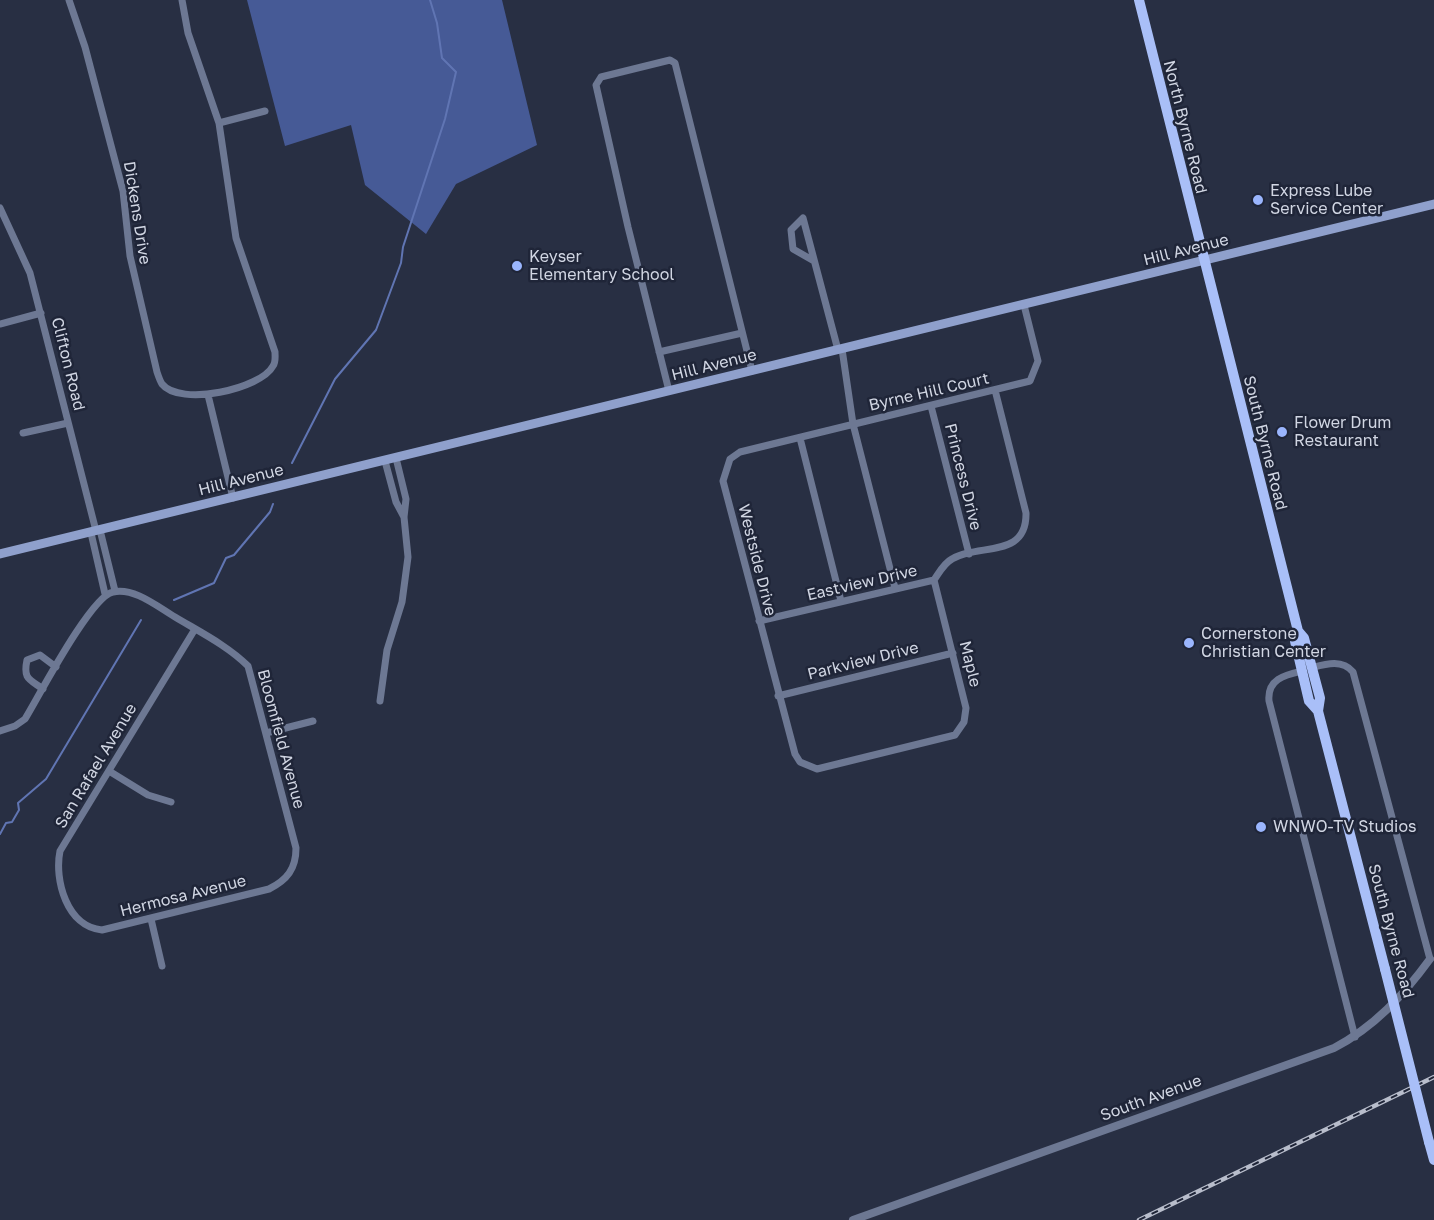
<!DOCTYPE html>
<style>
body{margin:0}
canvas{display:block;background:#282f43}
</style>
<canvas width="1434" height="1220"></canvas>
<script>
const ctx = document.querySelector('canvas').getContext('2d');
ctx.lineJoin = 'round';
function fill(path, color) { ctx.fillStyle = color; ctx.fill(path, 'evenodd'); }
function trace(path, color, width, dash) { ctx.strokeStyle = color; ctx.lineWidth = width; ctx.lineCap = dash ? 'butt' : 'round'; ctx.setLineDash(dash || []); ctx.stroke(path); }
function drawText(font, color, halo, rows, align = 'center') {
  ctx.font = font + ' "Golos Text",sans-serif'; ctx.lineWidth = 5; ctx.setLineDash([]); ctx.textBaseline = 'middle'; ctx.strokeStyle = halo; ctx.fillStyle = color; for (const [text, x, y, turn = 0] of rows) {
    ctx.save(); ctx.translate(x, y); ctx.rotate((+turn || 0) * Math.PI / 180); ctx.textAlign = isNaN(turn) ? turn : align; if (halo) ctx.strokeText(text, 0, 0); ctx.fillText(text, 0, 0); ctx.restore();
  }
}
fill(new Path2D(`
 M247,0h255l35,145 -81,39 -30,50 -61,-49 -14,-60 -66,21z`), '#465a96');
trace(new Path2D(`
 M292,463l43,-84 41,-49 25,-67 2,-16 42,-128 11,-47 -14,-14 -5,-35 -7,-23
 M174,600l40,-17 12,-25 8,-3 36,-43 3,-8
 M0,834l6,-11 6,-1 7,-12 -1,-7 28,-24 95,-159`), '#6075b3', 2);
trace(new Path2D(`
 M69,0l16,47 38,144 7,65 27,116c1,3 3,9 5,12 18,23 99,5 111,-18 3,-4 2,-9 2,-14l-39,-114 -17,-115 -31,-90 -6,-33
 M219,123l46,-12
 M0,208l30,65 66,258
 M814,261l-21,-12 -2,-19 12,-12 35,132
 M0,324l41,-11
 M842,349l11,75 42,164
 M659,352l83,-19
 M669,391l-41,-164 -32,-142 5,-8 69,-17 5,3 77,308
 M208,395l25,103
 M931,406l38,148
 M23,433l45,-10
 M800,438l41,163
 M385,461l11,41 8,15
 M100,530l15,61
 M91,533l14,61
 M934,580l32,128 -2,14 -9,13 -138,34 -17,-7 -5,-8 -72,-273 7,-22 10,-7 290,-71 8,-20 -14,-56
 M759,621l175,-41c5,-7 10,-17 18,-21 27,-16 75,0 74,-46l-31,-123
 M1311,668c15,-4 31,-9 42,4l77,287
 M1302,671c-17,4 -35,8 -33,30l86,336
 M43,689c-14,-10 -20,-10 -16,-29l13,-5 16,12
 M778,696l175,-43
 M380,701l7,-51 15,-48 6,-45 -4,-40 2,-18 -10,-41
 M0,731l15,-5 10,-7c14,-23 66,-123 88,-127 21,-5 45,15 62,25 25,15 53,29 73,49l48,182c0,21 -9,32 -27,41l-167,41c-35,-3 -48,-50 -42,-79l135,-222
 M266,733l47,-12
 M109,771l39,24 23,7
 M151,919l11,47`), '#6d7893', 7);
trace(new Path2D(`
 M853,1220l481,-172c40,-21 69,-52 96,-89`), '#6d7893', 8);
trace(new Path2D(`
 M0,554l1434,-350`), '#8fa0cc', 9);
trace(new Path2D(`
 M1139,0l159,631 6,7 16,60 -2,13 67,258
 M1298,631l-3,10 14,60 9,10
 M1429,1142l5,18`), '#a9bff8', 10);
const rail = new Path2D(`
 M1139,1220l295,-143`);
trace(rail, '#b8bdcb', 4.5);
trace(rail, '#1f2538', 2, [7]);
trace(new Path2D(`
 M1385,969l44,173`), '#a9bff8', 10);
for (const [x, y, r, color] of [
 [1258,200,6,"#9ab5fd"],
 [517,266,6,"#9ab5fd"],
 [1282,432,6,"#9ab5fd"],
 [1189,643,6,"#9ab5fd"],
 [1261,827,6,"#9ab5fd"]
]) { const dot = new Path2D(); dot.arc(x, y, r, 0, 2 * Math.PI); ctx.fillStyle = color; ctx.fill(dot); trace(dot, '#1f2538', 2); }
drawText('16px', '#d1d6e3', '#1f2538', [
 ["North Byrne Road",1185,127,76],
 ["Dickens Drive",137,213,81],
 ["Hill Avenue",1186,250,-14],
 ["Clifton Road",68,364,76],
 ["Hill Avenue",714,365,-14],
 ["Byrne Hill Court",929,392,-13],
 ["South Byrne Road",1265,443,76],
 ["Princess Drive",963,477,76],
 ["Hill Avenue",241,480,-14],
 ["Westside Drive",757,560,76],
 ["Eastview Drive",862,583,-13],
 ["Parkview Drive",863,661,-14],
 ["Maple",970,664,76],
 ["Bloomfield Avenue",281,739,75],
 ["San Rafael Avenue",96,766,-59],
 ["Hermosa Avenue",183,896,-14],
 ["South Byrne Road",1391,931,75],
 ["South Avenue",1151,1098,-20]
]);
drawText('16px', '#d1d6e3', '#1f2538', [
 ["Express Lube",1270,191],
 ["Service Center",1270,209],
 ["Keyser",529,257],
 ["Elementary School",529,275],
 ["Flower Drum",1294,423],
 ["Restaurant",1294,441],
 ["Cornerstone",1201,634],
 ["Christian Center",1201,652],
 ["WNWO-TV Studios",1273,827]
], 'left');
</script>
